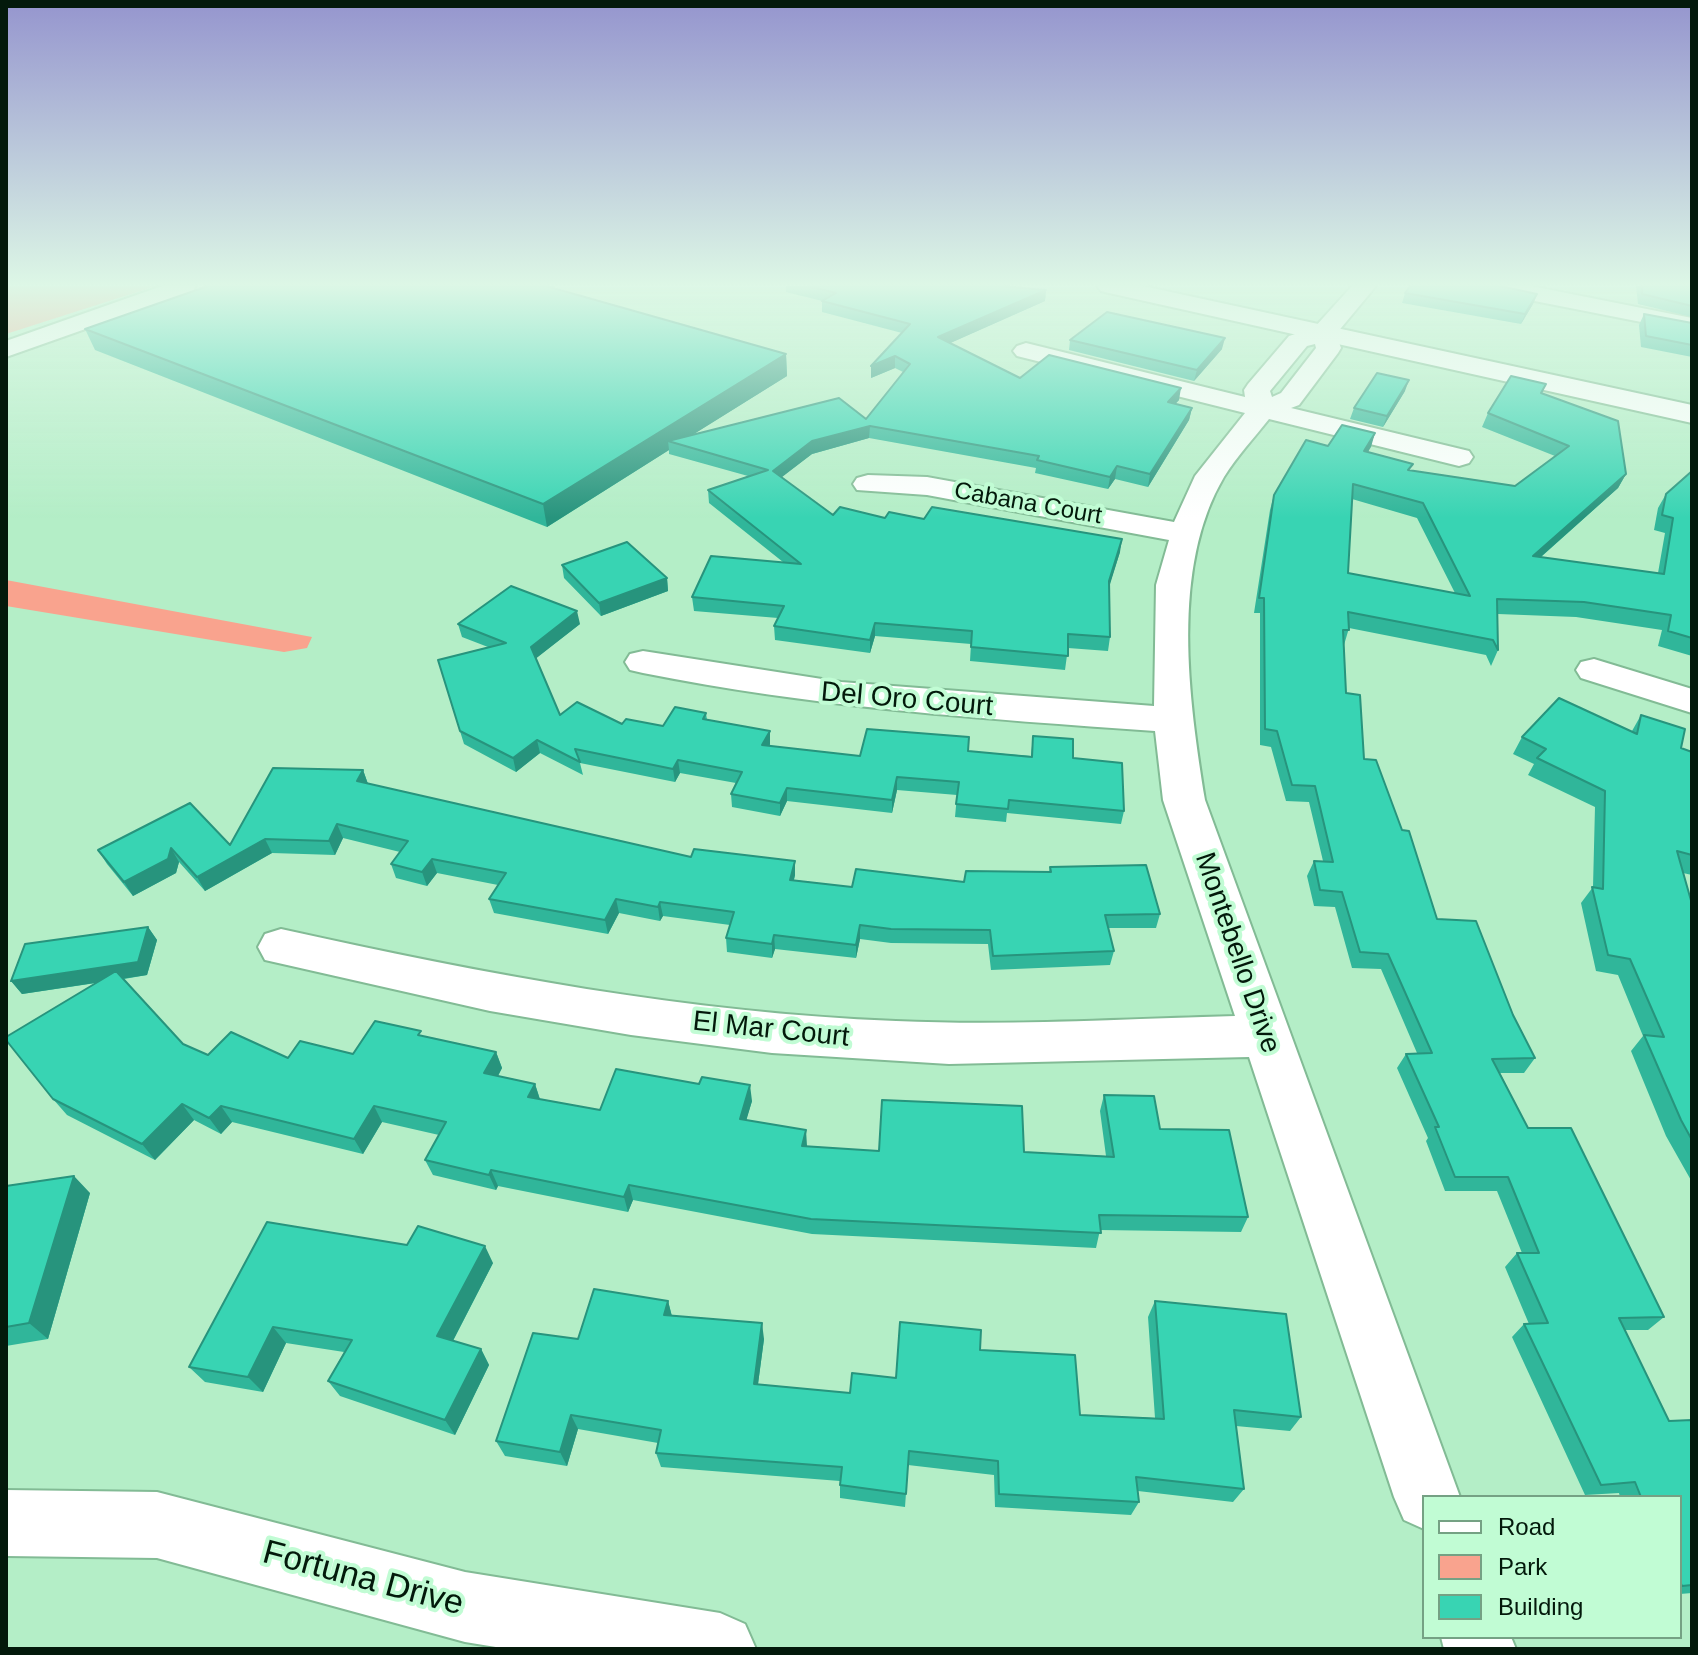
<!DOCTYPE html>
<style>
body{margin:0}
#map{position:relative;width:1698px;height:1655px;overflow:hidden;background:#b4eec7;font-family:Helvetica,sans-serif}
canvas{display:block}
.frame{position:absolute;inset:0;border:8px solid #03190b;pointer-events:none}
.legend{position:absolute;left:1422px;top:1495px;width:260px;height:144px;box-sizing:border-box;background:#c1fcd4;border:2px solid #75a184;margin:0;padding:10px 14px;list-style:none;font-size:24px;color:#03190b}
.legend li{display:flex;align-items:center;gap:16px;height:40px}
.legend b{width:40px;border:2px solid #75a184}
</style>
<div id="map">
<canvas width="1698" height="1655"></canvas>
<div class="frame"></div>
<ul class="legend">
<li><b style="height:10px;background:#fff"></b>Road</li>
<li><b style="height:22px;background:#f9a38e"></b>Park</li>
<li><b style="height:22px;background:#38d4b3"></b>Building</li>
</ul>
</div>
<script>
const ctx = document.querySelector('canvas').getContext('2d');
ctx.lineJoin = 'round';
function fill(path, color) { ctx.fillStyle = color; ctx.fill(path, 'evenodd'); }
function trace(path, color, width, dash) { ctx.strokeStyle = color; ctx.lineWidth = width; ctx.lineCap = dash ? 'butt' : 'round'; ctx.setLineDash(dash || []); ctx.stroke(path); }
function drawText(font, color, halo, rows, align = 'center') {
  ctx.font = font + ' Helvetica,sans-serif'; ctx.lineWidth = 8; ctx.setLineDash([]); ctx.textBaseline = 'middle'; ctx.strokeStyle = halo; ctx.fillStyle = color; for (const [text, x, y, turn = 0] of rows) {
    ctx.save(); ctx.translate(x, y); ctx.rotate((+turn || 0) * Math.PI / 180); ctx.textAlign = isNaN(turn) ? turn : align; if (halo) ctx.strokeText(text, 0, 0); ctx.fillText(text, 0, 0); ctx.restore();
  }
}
fill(new Path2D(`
 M6,286h150l-150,48z
 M6,580l306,57 -5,11 -23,4 -278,-46z`), '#f9a38e');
const minor = new Path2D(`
 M162,286h34l-3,5 -187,66v-16z
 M1352,286h24l-40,48 5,14 -3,5 -39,52 -8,3 178,43 4,6 -4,6 -10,3 -190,-47c-15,19 -32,37 -45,58 -54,91 -35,223 -19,323l255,697h-36v32l-20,-9 -10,-23 -145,-440 -300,7 -177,-11 -141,-18 -141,-24 -225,-51 -7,-13 7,-13 16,-5c202,45 408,84 615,92 113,5 226,-2 339,-5l-72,-216 -8,-69c-172,-12 -343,-24 -512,-58l-13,-3 -5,-8 5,-8 13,-3 198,31 313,24 2,-121 13,-45 -242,-45 -70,-5 -4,-6 4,-6 11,-3 59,2 247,45 21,-46 50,-63 -228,-57 -4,-5 4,-5 9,-3 219,54 -1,-7 4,-6 41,-48 25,-8zM1315,344l1,4 -35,45 -9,4 -2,-6 37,-45z
 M1483,286h48l161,32v14l-198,-39z
 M1594,659l98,30v24l-111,-35 -5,-8 5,-8z
 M6,1490l151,2 308,80 255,41 25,11 11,25h-248l-43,-7 -308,-84 -151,-2z
 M1441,1637h70l5,12h-72z`);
const major = new Path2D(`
 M1097,286h46l549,119v18l-583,-130 -8,-2z`);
trace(minor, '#82bb95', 4);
trace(major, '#82bb95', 4);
fill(minor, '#fff');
fill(major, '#fff');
fill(new Path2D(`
 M208,286h347l-3,2 234,66 1,22 -95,59 174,-16 37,-47 -8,-4 -24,10 31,-45 -80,-21v-11l-36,-9v-6h215l45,4 -1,11 -95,42 70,35 159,22 -4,4 17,4 -3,12 -41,67 -33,-8 -7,10 -73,-16 1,-5 -167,-30 -57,16 -31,23 52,38 91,4 196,33 -11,34 1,51 -2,14 -40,-3 -3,22 -95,-9 1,-17 -96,-8 -5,17 -95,-13 -1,-14 4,-8 -84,-7 -2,-14 91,-35 -74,-59 -1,-13 40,-14 -79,-22v-4l-122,77 -452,-177 -10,-21z
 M1636,286h56v31l-54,-13z
 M1405,293l132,1 -4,10 -12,20 -119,-21z
 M1644,314l48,9v34l-51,-10 -2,-22z
 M1070,340l152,9 -28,32 -125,-31z
 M1546,384l-4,9 84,81 -8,14 -77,69 117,16 7,-40 -11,-3 4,-22 8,-14 26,-23v185l-34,-10 4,-16 -86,-13 -78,-3v36l-7,16 -5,-11 -137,-27 -5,17 2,48 18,66 38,71 35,89 76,96 22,43 -11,15h-24l28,55 136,189 -16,13h-23l44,91 23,-1v173l-12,1v-97h-60l-1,-4 -34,2 -73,-158 12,-13h5l-24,-57 12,-14h5l-25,-62h-52l-19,-50 2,-3 -31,-70 9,-14 11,-1 -36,-84 -29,-1 -17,-61 -21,-1 -7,-30 7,-15h9l-14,-59 -23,-1 -15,-54 -11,-2v-132h-6l16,-103 4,-15 54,-49 47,-13 -7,19 42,19 105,15 40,-30 -73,-29 6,-14zM1352,499l65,19 38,75 -107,-20z
 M1405,391l-22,36 -33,-8 4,-11z
 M562,565l105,13 1,13 -67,25 -37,-38z
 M458,624h122l-44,34 24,57 62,9 41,2 43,-13 1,7 63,11v15l90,10 108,-5 63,5 2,-20 40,22 51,53 -3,13 -114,-11 -1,9 -51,-5 2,-22 -60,-5 -5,23 -105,-12 -7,15 -48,-9 -1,-13 5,-11 -56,-10 -5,9 -95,-19 3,12 -43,-22 -24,19 -52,-28 -26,-84 50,-13 -26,-10z
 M1641,715l40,33 11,4v123l-9,-2 9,31v278l-26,-46 -35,-85 12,-15 -25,-61 -22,-4 -15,-68 12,-16 2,-80 -67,-32 6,-11 -21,-10 9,-17 110,-6z
 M363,770l5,14 323,73 104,4v14l-1,5 58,7 112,-5 85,-10 1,-5 110,47 -4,14h-48l6,23 -4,14 -119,5 -3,-26 -97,-1 -31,-4 -4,19 -81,-9 -3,9 -45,-6 -1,-14 4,-13 -67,-9 -3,5 -41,-8 -11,21 -114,-21 -5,-14 9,-14 -61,-12 -10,13 -31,-8 -5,-14 9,-12 -57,-14 -8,17 -63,-2 -67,38 -26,-29 -3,11 -43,23 -26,-32 -9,-14 132,-5z
 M148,927l9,13 -10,35 -23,4 59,65 25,11 80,3 65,-4 70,-18 73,16 6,16 -4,8 37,8 5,15 60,11 152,-9 -6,19 61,26 72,5 145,1 82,4 -6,-45 4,-16 56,34 88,88 -7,15 -141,-2 -4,18 -284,-14 -179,-34 -5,12 -130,-26 -2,4 -63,-15 -8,-15 14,-25 -57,-13 -19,32 -131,-32 -11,12 -27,-14 -39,40 -88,-45 -14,-16 43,-116 -74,11 -11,-13z
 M6,1186l84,7 -42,146 -42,7z
 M267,1222l226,41 -40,78 28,8 8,16 -34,70 -115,-39 -12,-15 16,-29 -58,-9 -23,49 -58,-10 -16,-15z
 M668,1301l4,15 92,23 -6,45 92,9 130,-43 100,65 75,3 -7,-101 7,-16 146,116 -11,14 -54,-5 8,63 -11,13 -95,-11 1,11 -8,13 -136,-8 -1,-32 -86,-10 -3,42 -65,-9v-17l-179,-14 -5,-14 2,-10 -80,-14 -11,37 -62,-10 -9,-15 82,-102z`), '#30b69a');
fill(new Path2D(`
 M1046,290l-1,11 -108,48 1,-12z
 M1537,294l-4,10 -12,20 4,-10z
 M1225,338l-3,11 -28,32 3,-11z
 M786,354l1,22 -109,68 -10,-3 1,9 -122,77 -4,-23z
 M895,356v12l-24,10v-12z
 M1409,380l-4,11 -22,36 4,-11z
 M1181,388l-2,12 -13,14 2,-12z
 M1192,408l-3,12 -41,67 2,-13z
 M870,426l-1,12 -57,16 -39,30v-13l39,-30z
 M1375,433l-4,14 -11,18 4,-14z
 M1117,466l-2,13 -7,10 2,-12z
 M1626,474l-8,14 -92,82 7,-14z
 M1122,539l-2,13 -13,42 2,-13z
 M667,578l1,13 -67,25 -2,-13z
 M577,611l3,13 -46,36 -3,-13z
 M875,623v13l-5,17v-13z
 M770,731v13l-7,14 -1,-13z
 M537,740l3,13 -24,19 -3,-14z
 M678,760l2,13 -5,9 -2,-13z
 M363,770l5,14 -11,-3z
 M897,777v13l-5,23v-13z
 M787,788v13l-7,15v-13z
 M337,824l6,14 -8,17 -6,-14z
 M265,839l7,14 -67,38 -8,-14z
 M171,848l8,14 -3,11 -43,23 -9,-14z
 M432,859l5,14 -10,13 -5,-14z
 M795,861v14l-5,19v-14z
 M616,899l3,14 -11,21 -3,-14z
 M660,902l3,14 -3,5 -2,-14z
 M860,925v14l-4,19v-13z
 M148,927l9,13 -10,35 -125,19 -11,-13z
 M774,935l1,14 -3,9v-14z
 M496,1052l6,16 -11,21 -7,-16z
 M535,1084l5,16 -12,-3z
 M750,1085l2,16 -10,34 -2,-16z
 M182,1104l12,16 -39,40 -13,-16z
 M221,1106l11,16 -11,12 -12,-16z
 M374,1106l8,16 -19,32 -9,-15z
 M806,1130l1,16h-5z
 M491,1170l7,16 -2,4 -7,-15z
 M74,1176l16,17 -42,146 -19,-16z
 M629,1185l4,15 -5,12 -4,-15z
 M485,1246l8,17 -46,89 -10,-16z
 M668,1301l4,16 -8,-2z
 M762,1323l2,16 -8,60 -2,-15z
 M273,1327l13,16 -23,49 -15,-15z
 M481,1349l8,16 -34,70 -10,-15z
 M571,1415l7,14 -11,37 -7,-14z`), '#27947d');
const building = new Path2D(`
 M208,286h338l240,68 -243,150 -458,-175z
 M808,286h193l45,4 -108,47 82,41 29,-23 132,33 -13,14 24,6 -42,66 -33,-8 -7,11 -73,-17 2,-4 -169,-30 -58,15 -39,30 60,44 7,-8 45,11 4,-6 35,7 8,-12 190,32 -13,42 1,56 -42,-3v22l-97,-9 1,-16 -97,-8 -5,17 -96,-14 10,-20 -92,-9 19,-41 90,8 -93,-74 60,-20 -100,-29 171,-43 27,21 44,-55 -15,-8 -24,10 39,-42 -88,-23 14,-8z
 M1410,286h90l37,8 -12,20 -120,-21z
 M1642,286h50v20l-50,-12z
 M1107,312l118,26 -28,32 -127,-30z
 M1644,314l48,9v22l-46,-9z
 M1377,373l32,7 -22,36 -33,-8z
 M1511,376l35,8 -5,9 77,28 8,53 -93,82 131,18 9,-56 -11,-3 4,-21 26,-23v167l-24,-7 3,-16 -87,-13 -87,-3 1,51 -5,-10 -145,-28 1,18h-6l3,63 14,2 4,64 12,1 26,70 7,1 28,88 39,2 37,94 22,43 -43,1 36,69h43l93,189 -45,1 50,103 23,-1v165l-10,1 -2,-5v-84h-39l-6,-15 -34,3 -77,-161 24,-1 -31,-70h22l-31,-76h-53l-20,-50h4l-33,-73 26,-1 -44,-99 -28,-2 -18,-60 -22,-2 -6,-29 19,1 -18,-76 -23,-1 -15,-54 -12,-2 -1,-131h-5l15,-103 32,-55 22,6 14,-21 33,8 -11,18 49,13 -5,6 107,16 54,-40 -81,-33zM1353,484l70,19 47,93 -122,-23z
 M627,542l40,36 -68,25 -37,-38z
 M511,586l66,25 -46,36 29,68 17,-13 45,22 4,-5 37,7 12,-19 31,6 -3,6 67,12 -8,14 98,11 7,-27 102,8 -1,14 64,6 1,-21 40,3v19l49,5 2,48 -115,-11 -1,9 -52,-5 3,-22 -62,-5 -5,23 -105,-12 -7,15 -49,-9 11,-22 -64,-12 -5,9 -98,-20 5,13 -43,-22 -24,18 -53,-27 -22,-71 68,-17 -48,-19z
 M1559,698l78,36 4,-19 44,14 -4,19 11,4v103l-15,-4 15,53v236l-11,-20 -37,-85 20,2 -34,-78 -22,-4 -16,-68 11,2 2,-98 -68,-33 9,-9 -24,-12z
 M273,768l90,2 -6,11 334,76 3,-8 101,12 -5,19 62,7 4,-18 108,13 2,-11 85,1 -1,-5 96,-2 14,49 -55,1 9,36 -121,5 -3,-26 -99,-1 -31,-4 -4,20 -82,-10 -2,9 -46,-6 8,-26 -74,-10 -2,5 -42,-8 -11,21 -116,-21 17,-26 -74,-14 -10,13 -31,-8 17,-23 -71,-17 -8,17 -64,-2 -68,38 -26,-29 -3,11 -44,23 -26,-32 92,-47 40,42z
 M148,927l-10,35 -127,19 14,-37z
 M116,971l67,73 25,11 23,-23 57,26 12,-17 53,13 22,-33 46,10 -3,4 78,17 -12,21 51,11 -7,13 72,13 16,-41 83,15 3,-7 48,8 -10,34 66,11 -4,16 77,5 3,-51 140,6 2,46 90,5 -10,-62 50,1 6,33 69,1 19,87 -149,-2 2,18 -290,-14 -182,-34 -5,12 -133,-27 -2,5 -64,-15 21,-38 -72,-16 -20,33 -133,-33 -12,12 -27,-14 -40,40 -89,-45 -47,-59v-3z
 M74,1176l-45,147 -23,4v-141z
 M267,1222l140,23 11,-19 67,20 -48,90 44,13 -36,71 -117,-39 24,-41 -79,-13 -25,50 -59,-10z
 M594,1289l74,12 -4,14 98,8 -8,61 96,9 2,-20 44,5 4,-56 81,8 -1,20 95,5 5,60 84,4 -9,-118 131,13 15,103 -67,-7 10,79 -108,-12 3,25 -140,-8 -1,-33 -89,-10 -3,43 -66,-9 2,-18 -186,-14 5,-23 -90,-15 -11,37 -64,-11 37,-108 45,6z`);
fill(building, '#38d4b3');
trace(building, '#27947d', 2);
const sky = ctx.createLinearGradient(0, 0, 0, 518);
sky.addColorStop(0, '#9595ce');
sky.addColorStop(0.55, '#ddf7e6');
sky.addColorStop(1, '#ddf7e600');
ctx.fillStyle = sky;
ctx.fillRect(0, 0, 1698, 518);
drawText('24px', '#03190b', '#c1fcd4', [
 ["Cabana Court",1028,504,10]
]);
drawText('28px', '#03190b', '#c1fcd4', [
 ["Del Oro Court",907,700,5],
 ["Montebello Drive",1237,953,71],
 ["El Mar Court",771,1030,6]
]);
drawText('34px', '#03190b', '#c1fcd4', [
 ["Fortuna Drive",363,1579,15]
]);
</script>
